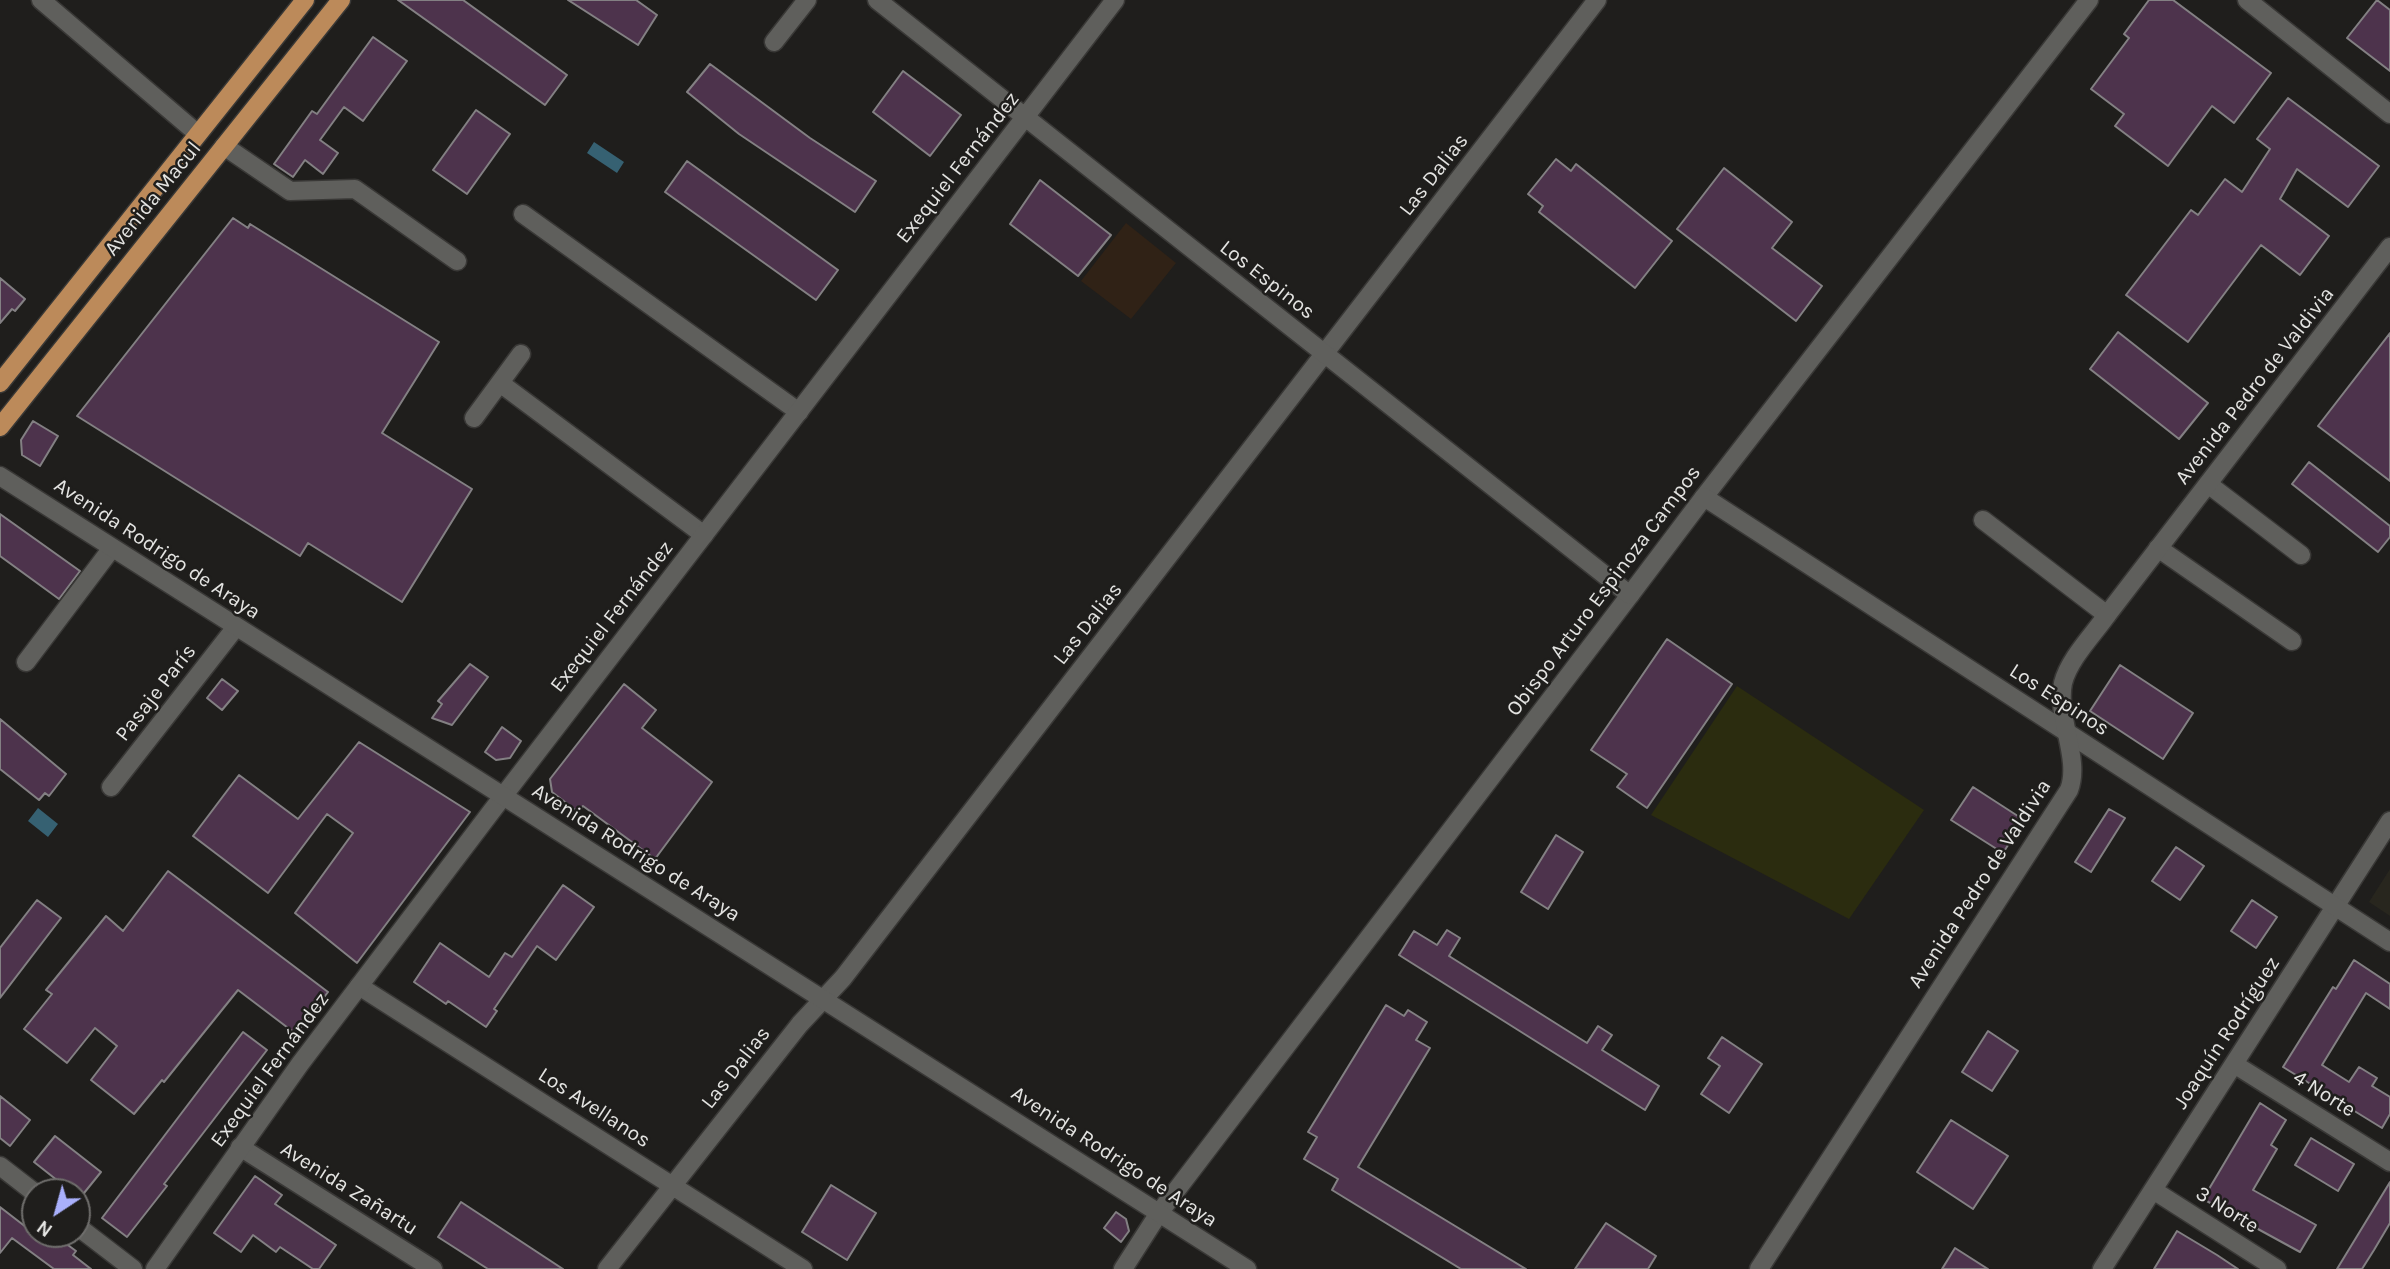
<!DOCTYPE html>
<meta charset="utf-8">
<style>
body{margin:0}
#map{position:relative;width:2390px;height:1269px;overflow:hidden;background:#1f1e1c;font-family:Karla,sans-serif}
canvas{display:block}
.north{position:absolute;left:21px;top:1178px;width:70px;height:70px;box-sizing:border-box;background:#1f1e1c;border:2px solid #6e6d6b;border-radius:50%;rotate:216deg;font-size:19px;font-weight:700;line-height:28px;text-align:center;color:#e4e4e2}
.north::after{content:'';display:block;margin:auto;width:24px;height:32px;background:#a9b0fc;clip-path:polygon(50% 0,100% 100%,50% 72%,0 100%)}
</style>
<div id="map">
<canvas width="2390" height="1269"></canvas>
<div class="north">N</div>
</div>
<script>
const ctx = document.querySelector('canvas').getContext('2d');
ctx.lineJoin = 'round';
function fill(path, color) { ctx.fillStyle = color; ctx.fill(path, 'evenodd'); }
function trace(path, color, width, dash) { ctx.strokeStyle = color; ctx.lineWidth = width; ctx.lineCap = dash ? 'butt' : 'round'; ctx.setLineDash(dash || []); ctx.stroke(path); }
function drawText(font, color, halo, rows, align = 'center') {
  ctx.font = font + ' Karla,sans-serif'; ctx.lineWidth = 5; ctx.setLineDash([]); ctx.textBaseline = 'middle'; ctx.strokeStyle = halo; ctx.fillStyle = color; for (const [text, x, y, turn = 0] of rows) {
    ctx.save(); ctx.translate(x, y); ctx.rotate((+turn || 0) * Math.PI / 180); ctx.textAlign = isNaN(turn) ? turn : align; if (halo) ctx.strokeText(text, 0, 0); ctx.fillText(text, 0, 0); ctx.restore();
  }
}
fill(new Path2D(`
 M2390,869v47l-21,-14z`), '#28261e');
fill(new Path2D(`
 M1126,223l50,40 -45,56 -50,-38z`), '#302216');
fill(new Path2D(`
 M1737,686l187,124 -75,109 -198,-104z`), '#2b2c0f');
fill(new Path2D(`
 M594,142l30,20 -7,11 -30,-20z
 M38,808l20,16 -10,13 -20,-16z`), '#366172');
const building = new Path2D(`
 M398,0h65l104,75 -22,30z
 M568,0h68l21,15 -19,30z
 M2149,0h24l98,73 -37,50 -22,-17 -44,60 -53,-40 9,-12 -33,-25 38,-51 -5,-4z
 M2377,0l13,10v61l-43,-33z
 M373,37l34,24 -44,60 -19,-14 -24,33 18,13 -15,21 -18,-14 -12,17 -19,-13 38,-53 5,3z
 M710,64l100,74 66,43 -21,31 -116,-78 -52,-42z
 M903,71l58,44 -31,41 -57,-44z
 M2288,98l91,68 -31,41 -51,-38 -17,30 49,37 -29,39 -39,-30 -73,97 -62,-47 65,-85 7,5 27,-36 17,13 28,-43 -13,-10z
 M476,110l34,24 -43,60 -34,-24z
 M1556,159l15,12 5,-7 96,77 -37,47 -96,-76 4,-6 -15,-12z
 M687,161l151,109 -22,30 -151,-108z
 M1724,168l68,54 -20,26 50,38 -26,35 -119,-92z
 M1040,180l71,55 -33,41 -68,-52z
 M233,218l15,10 2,-4 189,118 -57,91 90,56 -70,113 -94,-59 -8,13 -223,-140z
 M0,278l25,21 -10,12 -3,-2 -12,14z
 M2118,332l90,71 -29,36 -89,-70z
 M2390,333v148l-72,-55z
 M33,421l25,15 -18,30 -18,-11 -1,-15z
 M2309,462l81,64v11l-12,15 -86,-68z
 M0,514l80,57 -21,28 -59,-43z
 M1667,639l65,45 -85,124 -30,-21 10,-13 -36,-24z
 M470,664l18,13 -36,48 -20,-7 10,-14 -4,-3z
 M2120,665l73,48 -30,46 -73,-48z
 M222,679l16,12 -16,19 -15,-12z
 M624,684l32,26 -14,18 70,54 -57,77 -72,-53 -5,6 -26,-20 -2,-13z
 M0,719l66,55 -17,22 -4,-3 -6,7 -39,-31z
 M502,727l19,14 -11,17 -14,2 -11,-8z
 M359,742l111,70 -113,151 -62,-50 58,-80 -26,-19 -59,79 -75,-57 46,-61 59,44z
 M1973,787l51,33 -21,33 -52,-33z
 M2109,809l16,9 -34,54 -16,-10z
 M1556,835l27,17 -35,57 -27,-17z
 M2176,847l28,19 -24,34 -28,-19z
 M168,871l160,121 -32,42 -58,-44 -74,92 -2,-2 -28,34 -43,-34 26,-34 -22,-18 -28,35 -43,-34 28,-35 -6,-4 60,-74 17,15z
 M563,885l31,22 -38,53 -19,-14 -43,63 3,2 -11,16 -38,-26 -2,3 -32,-22 26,-39 49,34 16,-24 7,4z
 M37,900l24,18 -61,80v-50z
 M2252,900l25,17 -21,31 -25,-17z
 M1447,930l13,8 -11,18 138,87 11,-17 14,9 -10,15 57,36 -14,24 -246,-155 15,-24 23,14z
 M2354,960l36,24v25l-24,-16 -44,72 27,17 10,-15 18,11 -5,8 18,11v17l-8,14 -99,-61 50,-80 3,2z
 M1386,1005l18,11 4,-6 19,12 -11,18 14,8 -72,119 168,102h-65l-129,-79 6,-11 -34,-20 13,-22 -9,-5z
 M1988,1031l30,20 -26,40 -30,-19z
 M243,1032l24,18 -103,134 3,2 -40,51 -25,-19z
 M1722,1037l40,27 -33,49 -28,-19 19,-28 -12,-8z
 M0,1096l30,24 -20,26 -10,-8z
 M2260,1103l26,17 -15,25 6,4 -24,41 63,35 -16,27 -97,-53z
 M1951,1120l57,36 -35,53 -56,-37z
 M55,1136l46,36 -21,26 -3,-6h-5l-38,-30z
 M2311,1138l43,26 -16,27 -43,-26z
 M255,1176l27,19 -7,9 61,41 -17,24h-6l-33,-22 -4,5 -23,-17 -12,17 -27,-19z
 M2390,1182v41l-16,27 -12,19h-25z
 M831,1185l45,28 -29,47 -45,-28z
 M461,1202l102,67h-75l-50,-32z
 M0,1207l35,27h18l23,17 -3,4 18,14h-37l-42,-31 -12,15z
 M1116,1212l10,7 3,12 -8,11 -17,-14z
 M1606,1223l50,33 -8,13h-73z
 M2177,1231l40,24 21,14h-84z
 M1955,1248l33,21h-46z`);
fill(building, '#4d334c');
trace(building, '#838083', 2);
const minor = new Path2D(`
 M41,0l157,134
 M774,42l33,-42
 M224,146l66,45 65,-2 102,72
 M523,214l276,198
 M500,383l204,152
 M474,418l47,-64
 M2208,484l93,71
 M1704,497l385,-497
 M1983,520l124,95
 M2158,548l134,93
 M26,662l86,-114
 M111,787l125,-160
 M359,986l444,283
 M2234,1064l156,98
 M240,1147l193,122
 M0,1166l35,27
 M2153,1190l124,79
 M77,1226l56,43
 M607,1269l193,-245 43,-46 754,-978
 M1123,1269l36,-56 471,-618
 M2102,1269l288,-448`);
const tertiary = new Path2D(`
 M877,0l753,595 74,-98 686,445
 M2247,0l143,114
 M155,1269l145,-205 191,-252 624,-812`);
const secondary = new Path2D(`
 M0,476l1247,793
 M1759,1269l310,-479c12,-31 -13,-72 -6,-107 6,-24 30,-48 44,-68l283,-368`);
const primary = new Path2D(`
 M0,383l305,-383
 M0,427l341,-427`);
trace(minor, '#393836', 21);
trace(tertiary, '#393836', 21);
trace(secondary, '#393836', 21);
trace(primary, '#393836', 21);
trace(minor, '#5f5f5c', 18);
trace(tertiary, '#5f5f5c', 18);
trace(secondary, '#5f5f5c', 18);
trace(primary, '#bc8a5a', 18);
drawText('21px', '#e4e4e2', '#1f1e1c', [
 ["Exequiel Fernández",958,168,-52],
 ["Las Dalias",1434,175,-52],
 ["Avenida Macul",153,199,-51],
 ["Los Espinos",1267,280,38],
 ["Avenida Pedro de Valdivia",2255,386,-52],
 ["Avenida Rodrigo de Araya",157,549,33],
 ["Obispo Arturo Espinoza Campos",1604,591,-53],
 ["Exequiel Fernández",612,617,-52],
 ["Las Dalias",1088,624,-52],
 ["Pasaje París",156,693,-52],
 ["Los Espinos",2059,700,33],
 ["Avenida Rodrigo de Araya",636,853,32],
 ["Avenida Pedro de Valdivia",1980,884,-57],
 ["Joaquín Rodríguez",2227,1033,-57],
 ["Las Dalias",736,1068,-52],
 ["Exequiel Fernández",270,1070,-54],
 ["4 Norte",2324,1094,32],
 ["Los Avellanos",594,1108,33],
 ["Avenida Rodrigo de Araya",1114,1157,33],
 ["Avenida Zañartu",349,1189,32],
 ["3 Norte",2227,1210,32]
]);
</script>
